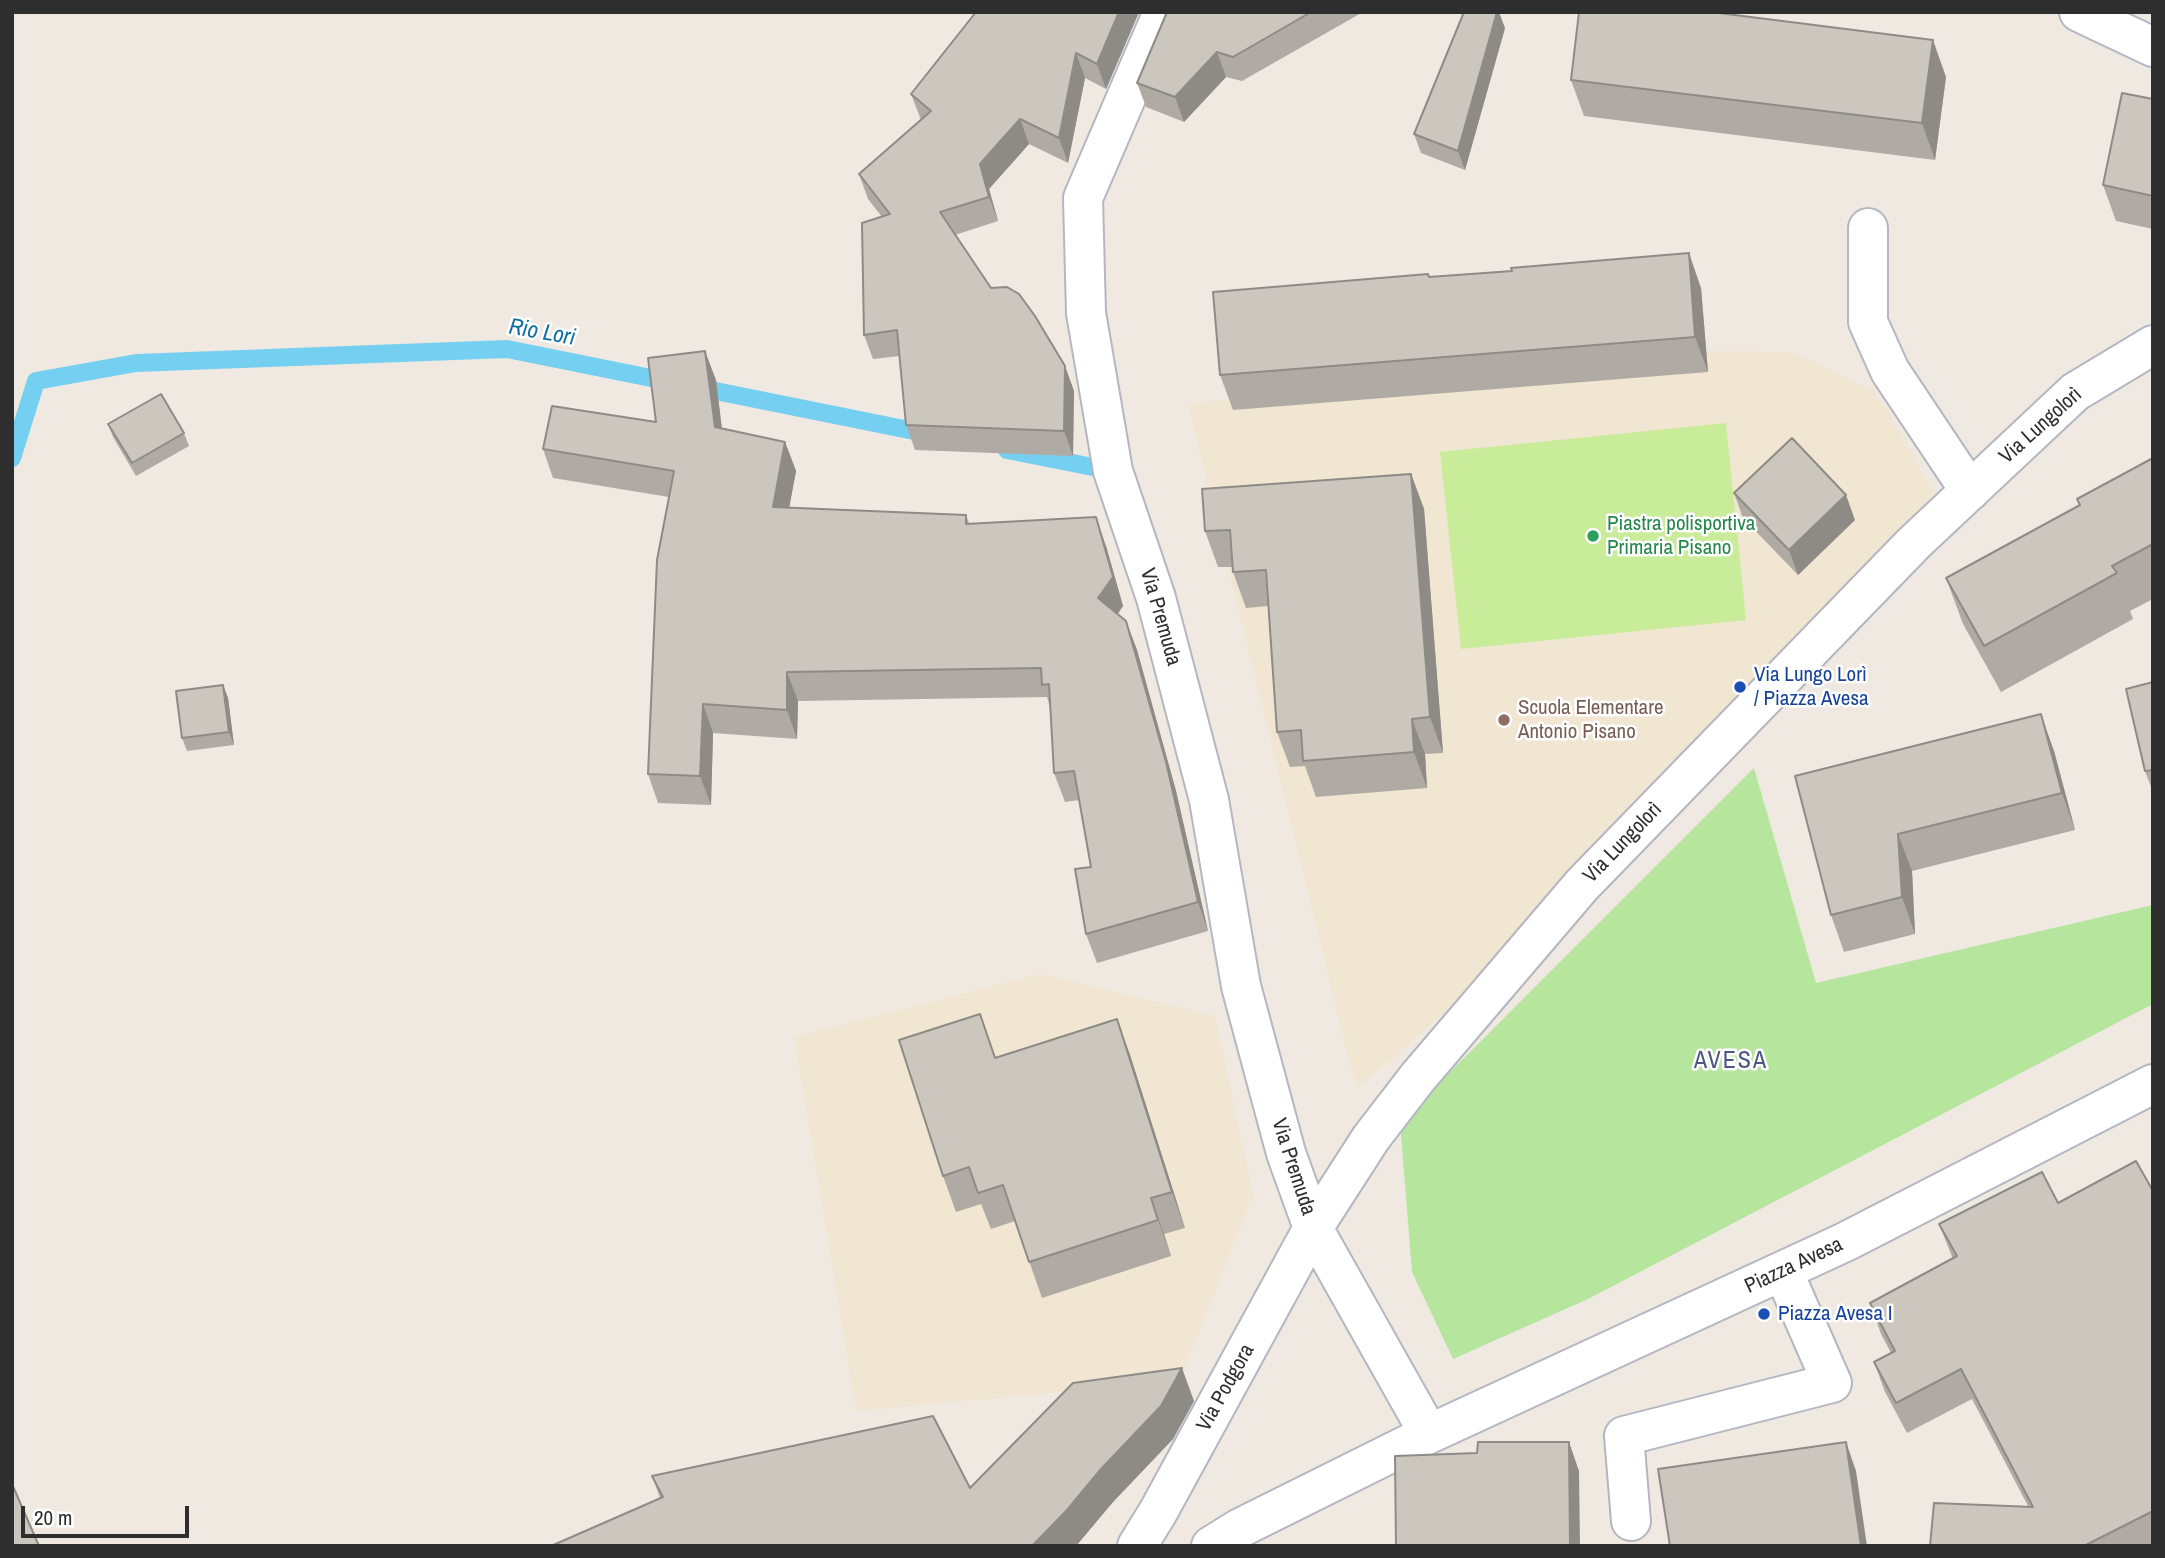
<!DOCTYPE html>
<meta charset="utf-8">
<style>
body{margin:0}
#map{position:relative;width:2165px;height:1558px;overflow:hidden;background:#efe9e1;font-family:"Archivo Narrow",sans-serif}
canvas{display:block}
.frame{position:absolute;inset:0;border:14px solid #2e2e2e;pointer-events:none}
.scale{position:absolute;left:21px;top:1506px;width:168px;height:32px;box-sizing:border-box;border:4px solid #2e2e2e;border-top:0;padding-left:9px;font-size:21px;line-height:24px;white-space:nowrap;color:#2e2e2e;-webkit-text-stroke:5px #fff;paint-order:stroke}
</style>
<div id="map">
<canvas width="2165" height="1558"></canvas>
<div class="frame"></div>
<div class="scale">20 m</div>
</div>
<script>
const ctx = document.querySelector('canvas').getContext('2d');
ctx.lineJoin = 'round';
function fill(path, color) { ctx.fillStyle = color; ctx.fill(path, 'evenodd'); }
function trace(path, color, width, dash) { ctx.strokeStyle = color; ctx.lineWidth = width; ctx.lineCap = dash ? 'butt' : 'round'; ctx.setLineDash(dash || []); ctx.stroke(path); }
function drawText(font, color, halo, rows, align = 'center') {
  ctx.font = font + ' "Archivo Narrow",sans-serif'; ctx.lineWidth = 5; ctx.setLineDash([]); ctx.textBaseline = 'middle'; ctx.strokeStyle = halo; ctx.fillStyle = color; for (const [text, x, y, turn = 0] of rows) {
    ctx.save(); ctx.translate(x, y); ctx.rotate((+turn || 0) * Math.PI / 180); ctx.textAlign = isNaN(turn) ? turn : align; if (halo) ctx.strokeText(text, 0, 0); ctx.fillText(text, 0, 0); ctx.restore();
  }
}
fill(new Path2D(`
 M1703,351l89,1 84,41 58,99 14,17 -480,483 -110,96 -6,-17 -164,-667z
 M1041,974l174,42 38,179 -74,186 -323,30 -62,-374z`), '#f0e6d1');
fill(new Path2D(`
 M1754,768l62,215 337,-78v99l-565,295 -135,60 -41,-87 -12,-150z`), '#b6e59e');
fill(new Path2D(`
 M1726,423l20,197 -285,29 -21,-197z`), '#c9ec9a');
trace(new Path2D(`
 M1007,450l106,21
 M12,458l24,-77 100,-18 371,-14 422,85`), '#75cff0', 18);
const minor = new Path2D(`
 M1163,12l-80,186 3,115 27,158 43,127 53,202 32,186 45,167 27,75 116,206
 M2079,12l74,35
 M1868,228v94l22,49 80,120
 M1631,1521l-7,-85 208,-53 -49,-112
 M1137,1546l21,-34 155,-284 58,-90 47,-61 164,-192 332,-342 161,-151 78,-47
 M1211,1546l29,-18 189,-94 416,-192 308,-158`);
trace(minor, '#b4b7c1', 42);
trace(minor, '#fff', 38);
fill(new Path2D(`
 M976,12h163l-33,77 -21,-11 -17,85 -39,-19 -40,45 9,32 -43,14 36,53 74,78 9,25 -1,65 -158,-6 -9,-25 -6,-69 -27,3 -9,-24 18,-118 -14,-18 -9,-25 62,-54 -10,-26z
 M1167,12h196l-121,69 -16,-4 -42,45 -38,-15 -9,-24z
 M1505,28l-40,142 -44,-17 -7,-19z
 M1946,77l-11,83 -351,-44 -13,-36z
 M2153,99v130l-37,-8 -13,-36z
 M1429,277l272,11 7,84 -475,38 -13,-35z
 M716,380l6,48 63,14 11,29 -7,36 177,8 3,8 137,23 17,60 -5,8 8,7 11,29 39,141 32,140 -111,32 -11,-29 5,-67 -12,-67 -14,2 -11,-29 -4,-66 -3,-10 -249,4 -1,38 -84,-6 -2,72 -53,-2 -10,-29 21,-277 -116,-19 -10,-29 113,-27z
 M108,424l76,9 5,13 -53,30 -23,-39z
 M2153,458v141l-23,12 3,8 -132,73 -38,-68 -17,-46 133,-72 -2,-7z
 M1411,474l13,35 19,244 -18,1 2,34 -111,9 -11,-31 -15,1 -13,-35 -9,-126 -22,2 -13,-36v-5h-15l-13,-36z
 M1734,493l121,27 -57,55 -55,-57z
 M2153,682v110l-8,-21z
 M223,685l5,13 6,47 -47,6 -5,-13z
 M2054,751l21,79 -163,41 3,63 -71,18 -13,-37 -36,-139z
 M1117,1019l13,36 55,173 -21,6 7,22 -129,42 -27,-77 -24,8 -10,-25 -25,8 -13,-36 53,-118z
 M2153,1191v355h-223l98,-40 -56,-107 -65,34 -22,-41 -11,-30 17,-9 -10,-19 -11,-31 83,-44 -14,-35 119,-21z
 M1194,1401l-21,38 -60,63 -37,44h-525l109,-48 -8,-22 318,12z`), '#afaba4');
fill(new Path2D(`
 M1119,12h20l-33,77 -9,-25z
 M1497,12h2l6,16 -40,142 -7,-19z
 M1933,40l13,37 -11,83 -13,-37z
 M1217,52l9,25 -42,45 -9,-25z
 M1076,53l9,25 -17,85 -9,-25z
 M1020,119l9,25 -40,45 9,32 -9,-24 -9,-33z
 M1689,253l12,35 7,84 -13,-35z
 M705,351l11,29 9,76 -10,-29z
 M1065,366l9,25 -1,65 -9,-25z
 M785,442l11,29 -12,65 -11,-29z
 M1411,474l13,35 19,244 -13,-36z
 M1846,495l9,25 -57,55 -9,-25z
 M1096,517l10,29 17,60 -15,21 -10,-29z
 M1126,621l11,29 39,141 32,140 -10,-29z
 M787,672l11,29 -1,38 -10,-29z
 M223,685l5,13 6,47 -5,-13z
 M703,704l10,29 -2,72 -11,-29z
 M2041,714l13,37 21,79 -13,-37z
 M1412,719l13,35 2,34 -13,-36z
 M1898,834l14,37 3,63 -13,-37z
 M980,1014l13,36 15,44 -13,-36z
 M1117,1019l13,36 55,173 -13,-36z
 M1151,1198l13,36 7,22 -13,-36z
 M1182,1368l12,33 -21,38 -60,63 -37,44h-44z
 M1569,1442l10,29 1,75h-10z
 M1846,1442l10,29 11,75h-6z`), '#8e8b86');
const building = new Path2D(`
 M976,12h143l-22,52 -21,-11 -17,85 -39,-19 -40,45 9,33 -49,15 51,76 16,-1 12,7 16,22 30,50 -1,65 -158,-6 -9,-95 -33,5 -2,-112 28,-9 -31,-40 72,-63 -20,-17z
 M1167,12h144l-78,45 -16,-5 -42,45 -38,-14z
 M1464,12h33l-39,139 -44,-17z
 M1579,12h132l222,28 -11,83 -351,-43z
 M2122,93l31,6v97l-50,-11z
 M1689,253l6,84 -475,38 -7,-83 215,-18 1,3 83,-6 -1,-3z
 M705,351l10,76 70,15 -12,65 193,8v9l130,-7 17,60 -15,21 28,23 40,141 32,140 -112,32 -11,-65 16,-2 -17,-96 -20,2 -5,-89 -7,1 -1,-17 -254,4v38l-84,-6 -3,72 -52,-2 9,-214 17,-89 -131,-22 9,-43 104,16 -8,-64z
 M161,394l23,39 -52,30 -24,-39z
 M1792,438l54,57 -57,55 -55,-57z
 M2153,458v86l-41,22 5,7 -133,73 -38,-68 134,-73 -3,-6z
 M1411,474l19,243 -18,2 2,33 -111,9 -2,-31 -24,2 -11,-162 -33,2 -3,-42 -25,1 -3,-42z
 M2153,682v88l-8,1 -19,-82z
 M223,685l6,47 -47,6 -6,-47z
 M2041,714l21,79 -164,41 4,63 -71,18 -36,-139z
 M980,1014l15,44 122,-39 55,173 -21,6 7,22 -129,42 -26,-77 -25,8 -9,-26 -26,9 -44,-136z
 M2136,1161l17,30v320l-69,35h-154l4,-43 99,4 -72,-138 -65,34 -22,-41 21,-11 -25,-48 87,-47 -18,-32 103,-52 16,31z
 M1182,1368l-21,38 -60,63 -34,41 -35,36h-481l112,-49 -11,-21 281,-60 37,72 103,-105z
 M1478,1442h91l1,104h-174l-1,-90 82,-3z
 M1846,1442l15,104h-191l-12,-77z
 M12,1484l27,62h-27z`);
fill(building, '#cbc7bf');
trace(building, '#8e8b86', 2);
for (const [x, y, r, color] of [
 [1593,536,7,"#2e9e5b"],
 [1740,687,7,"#1a4fb4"],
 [1504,720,7,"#8d6e63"],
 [1764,1314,7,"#1a4fb4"]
]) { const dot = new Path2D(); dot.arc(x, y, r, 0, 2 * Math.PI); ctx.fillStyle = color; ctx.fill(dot); trace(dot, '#fff', 2.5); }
drawText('21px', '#2e2e2e', '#fff', [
 ["Via Lungolorì",2041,426,-42],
 ["Via Premuda",1160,617,74],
 ["Via Lungolorì",1623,843,-46],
 ["Via Premuda",1293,1167,72],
 ["Piazza Avesa",1794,1266,-25],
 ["Via Podgora",1226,1388,-61]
]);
drawText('21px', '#27864d', '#fff', [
 ["Piastra polisportiva",1607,524],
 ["Primaria Pisano",1607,548]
], 'left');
drawText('21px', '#164399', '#fff', [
 ["Via Lungo Lorì",1754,675],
 ["/ Piazza Avesa",1754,699],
 ["Piazza Avesa I",1778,1314]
], 'left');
drawText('21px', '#785e54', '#fff', [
 ["Scuola Elementare",1518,708],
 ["Antonio Pisano",1518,732]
], 'left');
drawText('italic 23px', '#0d6fa3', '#fff', [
 ["Rio Lori",542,333,10]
]);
ctx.letterSpacing = '2px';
drawText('24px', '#4d5680', '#fff', [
 ["AVESA",1731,1062]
]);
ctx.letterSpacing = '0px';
</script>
